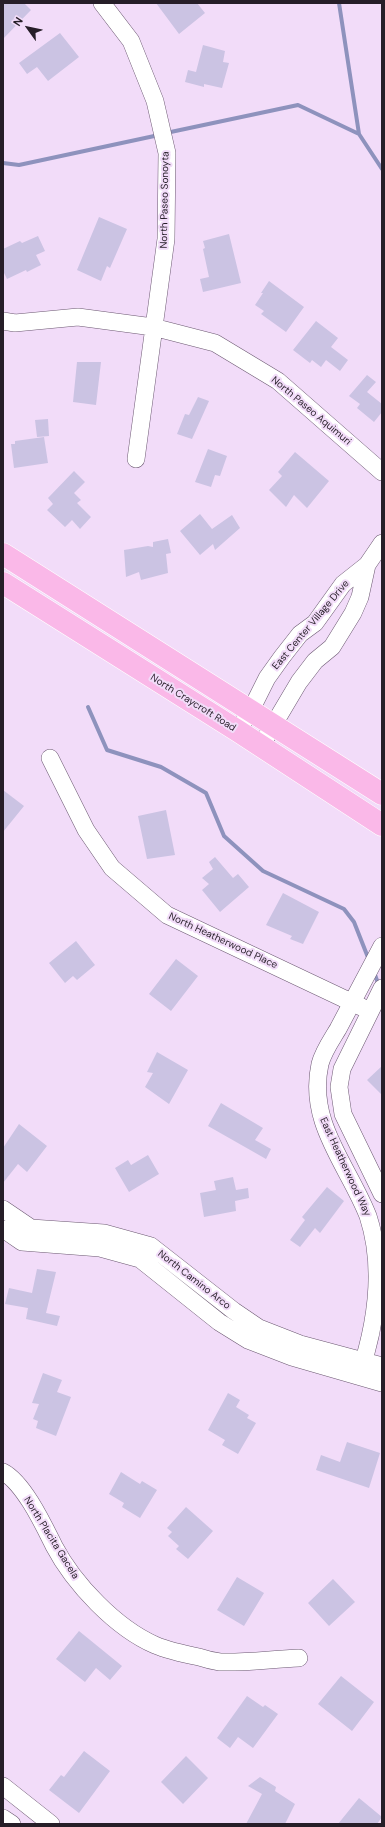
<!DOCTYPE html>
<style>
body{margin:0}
#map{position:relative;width:385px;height:1827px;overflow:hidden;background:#f2dcf9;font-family:"DM Sans",sans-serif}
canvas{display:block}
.frame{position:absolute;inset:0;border:4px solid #261e28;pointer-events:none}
.north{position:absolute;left:8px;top:8px;width:40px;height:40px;-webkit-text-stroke:3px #f2dcf9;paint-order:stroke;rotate:303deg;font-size:11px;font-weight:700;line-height:16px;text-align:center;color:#261e28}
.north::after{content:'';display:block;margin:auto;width:14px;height:18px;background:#261e28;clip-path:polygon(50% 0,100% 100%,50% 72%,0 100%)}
</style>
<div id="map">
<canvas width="385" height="1827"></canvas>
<div class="frame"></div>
<div class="north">N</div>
</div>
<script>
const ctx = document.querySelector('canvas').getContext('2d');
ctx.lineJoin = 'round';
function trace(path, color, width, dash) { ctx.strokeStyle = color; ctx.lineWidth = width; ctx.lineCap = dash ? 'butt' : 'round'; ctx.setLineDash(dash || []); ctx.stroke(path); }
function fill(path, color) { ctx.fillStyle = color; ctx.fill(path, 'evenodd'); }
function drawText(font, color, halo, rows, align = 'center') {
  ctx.font = font + ' "DM Sans",sans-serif'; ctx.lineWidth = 4; ctx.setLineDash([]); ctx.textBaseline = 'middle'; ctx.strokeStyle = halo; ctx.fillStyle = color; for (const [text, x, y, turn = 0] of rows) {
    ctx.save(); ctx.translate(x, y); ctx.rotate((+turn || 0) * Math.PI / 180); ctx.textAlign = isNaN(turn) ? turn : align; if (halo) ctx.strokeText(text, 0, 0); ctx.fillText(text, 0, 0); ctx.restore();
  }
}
trace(new Path2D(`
 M339,3l20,131 23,35
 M166,133l132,-28 61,29
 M3,163l16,2 140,-30
 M88,707l19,43 54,17 45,26 18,43 39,35 81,38 10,13 15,38
 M374,972l5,14`), '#8e92bd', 4);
fill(new Path2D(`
 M3,3h21l7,7 -28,29z
 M156,3h41l8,10 -26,21z
 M60,33l19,24 -31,24 -11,-14 -10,7 -8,-11z
 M203,45l22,6 -2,11 6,1 -7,25 -18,-4v3l-19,-5 3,-12 8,2z
 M99,217l28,12 -17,39 -3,-2 -6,15 -24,-11z
 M229,234l12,49 -38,9 -3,-13 9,-2 -6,-28 2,-1 -2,-7z
 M38,236l7,15 -9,4 5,10 -14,7 -1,-2 -19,9 -4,-8v-22l17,-8 2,2z
 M269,281l35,26 -18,25 -25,-18 3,-3 -9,-6 8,-12h-2z
 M316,321l22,17 -7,9 17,13 -8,11 -14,-11 -5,7 -9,-7 -2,3 -17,-13z
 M77,362h24l-5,43 -23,-3z
 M367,375l9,7 -9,10 15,12v8l-8,10 -17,-14 3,-4 -11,-8z
 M198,397l11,4 -17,38 -15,-5 8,-20 4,1z
 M48,419l1,17 -12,1 -2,-17z
 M44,437l4,26 -34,5 -3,-24h4v-3z
 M208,449l19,7 -7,20 -5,-1 -4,12 -16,-5z
 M295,452l34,29 -22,27 -13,-13 -8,12 -17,-17 13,-14 -4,-4z
 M74,471l11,11 -11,11 7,7 -4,3 14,14 -11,12 -8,-9 -7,7 -18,-17 6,-6 -5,-6z
 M200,514l12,15 20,-14 8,13 -25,22 -2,-6 -13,11 -20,-24z
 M168,539l3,14 -5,1 2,19 -27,7 -2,-8 -13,5 -2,-27 24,-4 5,1v-5z
 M3,790l21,16 -21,26z
 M166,810l9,45 -28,4 -9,-43z
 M215,857l18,21 5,-4 11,13 -29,25 -18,-22 7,-6 -7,-6 11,-9 -4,-7z
 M283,893l36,19 -16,32 -13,-5 2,-3 -26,-11z
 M76,941l19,24 -18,15 -4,-4 -8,7 -16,-20z
 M176,959l22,17 -27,35 -22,-17z
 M157,1052l31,18 -19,34 -24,-17 8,-14 -6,-1z
 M382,1066v29l-15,-15z
 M221,1103l42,25 -8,12 16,9 -5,10 -58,-33z
 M19,1124l28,22 -20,26 -9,-8 -15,19v-35z
 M148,1155l11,19 -30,18 -14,-24 13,-8 3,5z
 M233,1177l3,13 12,-2 1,10 -14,3 1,10 -32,6 -4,-24 16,-3 -2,-9z
 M327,1187l17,14 -24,32 -5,-5 -15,19 -10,-7 15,-20 -3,-3z
 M37,1269l19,3 -10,41 14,3 -3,10 -31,-7 2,-11 -23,-4 4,-16 23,5z
 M43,1373l19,7 -5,12 14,5 -15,39 -20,-8 2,-7 -5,-2 6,-15 -7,-1z
 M228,1393l12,7 -4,7 13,8 -2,3 9,5 -18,31 -16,-9 3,-5 -17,-10z
 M347,1442l33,11 -11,35 -53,-18 5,-15 19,7z
 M121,1472l19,12 2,-3 15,9 -17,28 -18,-11 2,-4 -15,-9z
 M186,1507l27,24 -25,28 -12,-10 3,-3 -11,-10 4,-4 -5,-4z
 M237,1577l27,16 -20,33 -27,-16z
 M333,1579l22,23 -26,24 -21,-23z
 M79,1631l43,35 -12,14 -14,-12 -11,14 -29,-23z
 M341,1676l33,26 -22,29 -34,-27z
 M247,1696l16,11 2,-2 13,9 -25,34 -15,-11 -8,11 -13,-10z
 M84,1751l26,20 -31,42 -30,-23 12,-15 3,2z
 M186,1756l22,22 -25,26 -22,-22z
 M260,1777l16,10 -1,4 20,13 -10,20h-39l16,-30 -14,-8z
 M359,1798l23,19 -5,7h-39z`), '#cbc3e3');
const minor = new Path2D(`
 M102,3l29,38 24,60 12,52 -1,86 -30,220
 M3,321l12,2 63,-6 75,10 62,16 63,38 104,91
 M238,731l13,-21 16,-32 15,-21 18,-23 15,-11 28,-39 24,-19 15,-22
 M261,746l38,-64 16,-21 17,-14 21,-34 7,-16 7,-32
 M50,758l36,72 26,38 55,47 203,96
 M382,988l-40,81 -3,18 4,27 39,80
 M3,1209l28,19 73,5 47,13 83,65 25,17 41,16 82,22
 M3,1229l19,13 78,6 40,11 79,63 29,18 44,17 90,26
 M359,1376c17,-51 26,-108 9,-160 -20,-51 -61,-93 -48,-152 3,-12 12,-25 18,-35 15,-28 29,-55 44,-83
 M3,1472c21,11 41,54 51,74 20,38 62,82 101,99 14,6 29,9 44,12 6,2 14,4 21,5 25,1 53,-3 79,-4
 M3,1786l48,38
 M3,1818l9,6`);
const major = new Path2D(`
 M3,554l379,240
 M3,583l235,148 144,94`);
trace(minor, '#6b5871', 18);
trace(major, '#fff', 23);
trace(minor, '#fff', 17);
trace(major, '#fab8e8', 22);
drawText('10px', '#261e28', '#f2dcf9', [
 ["North Paseo Sonoyta",165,200,-89],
 ["North Paseo Aquimuri",311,411,40],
 ["East Center Village Drive",311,625,-50],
 ["North Craycroft Road",193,703,32],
 ["North Heatherwood Place",223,941,25],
 ["East Heatherwood Way",345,1167,65],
 ["North Camino Arco",194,1280,38],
 ["North Placita Gacela",51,1538,58]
]);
</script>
